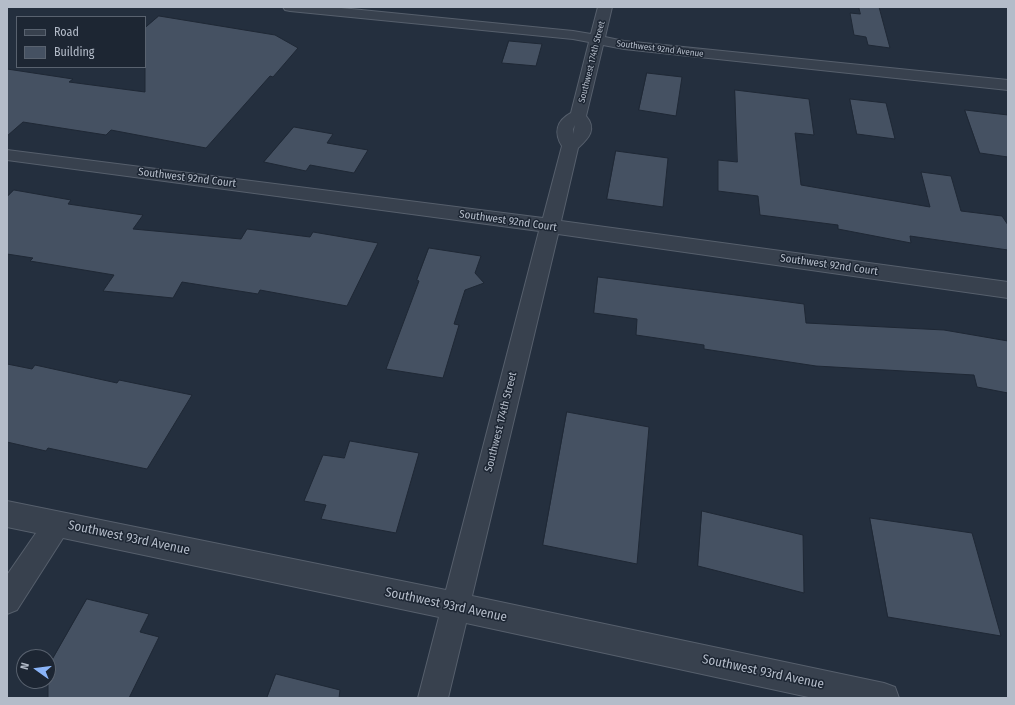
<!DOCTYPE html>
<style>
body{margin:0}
#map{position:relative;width:1015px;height:705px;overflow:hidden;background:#242f3e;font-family:"Fira Sans Condensed",sans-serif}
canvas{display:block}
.frame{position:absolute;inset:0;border:8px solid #b4bcc9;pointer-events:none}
.legend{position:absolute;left:16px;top:16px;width:130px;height:52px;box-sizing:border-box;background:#1d2633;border:1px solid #59626f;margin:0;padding:5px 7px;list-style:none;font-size:12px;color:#b4bcc9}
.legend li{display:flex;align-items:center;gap:8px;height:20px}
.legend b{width:20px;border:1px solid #59626f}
.north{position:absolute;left:16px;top:649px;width:40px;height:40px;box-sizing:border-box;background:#1d2633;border:1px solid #59626f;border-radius:50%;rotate:284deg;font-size:11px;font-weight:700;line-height:16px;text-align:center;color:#b4bcc9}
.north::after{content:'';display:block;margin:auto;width:14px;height:18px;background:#8ab4f8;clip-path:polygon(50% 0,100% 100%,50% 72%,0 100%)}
</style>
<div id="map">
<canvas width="1015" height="705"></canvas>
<div class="frame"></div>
<ul class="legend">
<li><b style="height:5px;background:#38414e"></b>Road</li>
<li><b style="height:11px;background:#455162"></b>Building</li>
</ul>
<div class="north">N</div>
</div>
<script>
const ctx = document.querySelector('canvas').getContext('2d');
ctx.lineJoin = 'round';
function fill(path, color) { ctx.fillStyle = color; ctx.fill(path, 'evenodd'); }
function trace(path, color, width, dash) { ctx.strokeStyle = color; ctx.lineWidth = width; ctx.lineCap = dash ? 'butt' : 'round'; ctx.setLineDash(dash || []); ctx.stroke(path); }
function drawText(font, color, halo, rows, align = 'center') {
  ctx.font = font + ' "Fira Sans Condensed",sans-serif'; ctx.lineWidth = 3; ctx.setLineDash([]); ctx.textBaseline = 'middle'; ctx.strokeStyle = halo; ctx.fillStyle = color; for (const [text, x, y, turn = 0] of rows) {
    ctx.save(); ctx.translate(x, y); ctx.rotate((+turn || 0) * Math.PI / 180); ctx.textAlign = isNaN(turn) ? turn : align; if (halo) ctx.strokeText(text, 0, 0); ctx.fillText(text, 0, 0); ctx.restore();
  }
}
const building = new Path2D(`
 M859,7h20l11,41 -22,-3 -2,-8 -12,-2 -4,-22 10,1z
 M159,16l116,19 23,13 -25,29 -3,-1 -64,72 -95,-18 -5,5 -83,-13 -16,14v-67l66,10 -4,3 76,10v-64z
 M509,41l33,3 -6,22 -34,-3z
 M647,73l35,4 -6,39 -37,-6z
 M735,90l74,9 5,36 -19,-2 6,52 129,22 -9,-35 30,4 10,35 41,5 6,9v25l-98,-14 1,7 -73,-14v-4l-78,-10 -2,-19 -40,-5v-31l19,2z
 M850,99l36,4 9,36 -38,-5z
 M965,110l43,5v42l-28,-4z
 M294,127l39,7 -6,9 41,7 -14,23 -44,-8 -4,6 -42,-9z
 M616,151l52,7 -5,49 -56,-8z
 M14,190l57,10 -3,4 75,11 -10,14 108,10 6,-10 63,8 3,-5 65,11 -31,63 -87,-16 -2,4 -76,-12 -9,16 -70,-7 11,-16 -84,-14 3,-3 -26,-4v-57z
 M429,248l52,8 -6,17 9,10 -19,7 -11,34 5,1 -16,53 -57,-9 33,-88 -2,-1z
 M598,277l206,27 2,19 138,7 64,11v52l-31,-6 -3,-12 -158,-9 -112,-17v-4l-68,-10 1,-16 -43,-6z
 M7,364l25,5 3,-4 82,18 2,-3 73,15 -45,74 -99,-21 -2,3 -39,-9z
 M567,412l82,15 -12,137 -94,-19z
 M350,441l69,12 -23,80 -75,-14 5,-14 -22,-4 19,-46 21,3z
 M702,511l101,24 1,58 -106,-27z
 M870,518l102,15 29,103 -113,-19z
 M87,599l62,15 -9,18 19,5 -30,61h-81v-31z
 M276,674l64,16 -1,8h-72z`);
fill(building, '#455162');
trace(building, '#1f2835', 1);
const minor = new Path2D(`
 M283,7h48l242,24 18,3 7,-27h14l-7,30 19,4 384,39v10l-384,-41 -21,-4 -17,71c11,13 3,22 -8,32l-17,73 447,61v16l-450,-64 -86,362 412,87 11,4 4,11h-86l-347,-75 -18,75h-30l21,-81 -376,-79 -46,72 -10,4v-39l29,-42 -29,-6v-26l439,89 93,-359 -532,-71v-10l536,68 19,-72c-8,-13 -6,-25 9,-33l18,-71 -16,-3 -283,-28 -5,-1zM575,125l-2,9v-5z`);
trace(minor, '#565f6c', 2);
fill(minor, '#38414e');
drawText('9px', '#b4bcc9', '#1d2633', [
 ["Southwest 92nd Avenue",660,49,7],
 ["Southwest 174th Street",592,62,-76]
]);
drawText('11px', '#b4bcc9', '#1d2633', [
 ["Southwest 92nd Court",187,178,7],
 ["Southwest 92nd Court",508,221,8],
 ["Southwest 92nd Court",829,265,8],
 ["Southwest 174th Street",501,422,-76]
]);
drawText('13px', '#b4bcc9', '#1d2633', [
 ["Southwest 93rd Avenue",129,538,12],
 ["Southwest 93rd Avenue",446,605,12],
 ["Southwest 93rd Avenue",763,672,12]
]);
</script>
